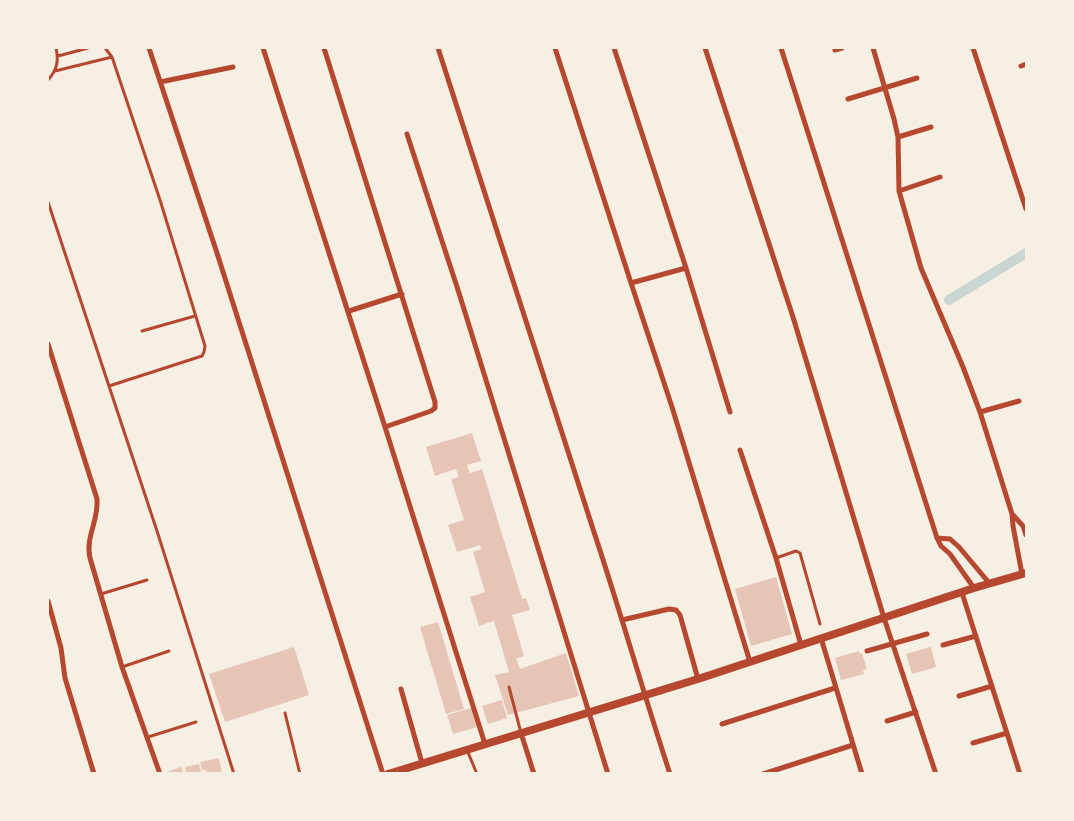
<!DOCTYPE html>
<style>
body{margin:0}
#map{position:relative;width:1074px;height:821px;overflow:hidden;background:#f6efe4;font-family:"Exo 2",sans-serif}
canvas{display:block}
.frame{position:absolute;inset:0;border:49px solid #f6efe4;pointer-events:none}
</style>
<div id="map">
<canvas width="1074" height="821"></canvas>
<div class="frame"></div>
</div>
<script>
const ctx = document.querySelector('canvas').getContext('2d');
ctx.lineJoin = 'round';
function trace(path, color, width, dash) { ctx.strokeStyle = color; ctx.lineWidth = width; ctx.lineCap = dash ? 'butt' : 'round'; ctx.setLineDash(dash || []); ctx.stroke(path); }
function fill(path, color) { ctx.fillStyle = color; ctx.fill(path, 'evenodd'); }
trace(new Path2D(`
 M949,300l77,-47`), '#c9d6d2', 10);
fill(new Path2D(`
 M472,433l9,28 -14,4 3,8 12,-4 40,130 4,-1 4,12 -18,5 12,41 -8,3 4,10 46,-16 13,43 -71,19 -13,-40 14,-3 -15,-51 -15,5 -9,-29 15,-5 -12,-40 8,-3 -1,-4 -23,7 -9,-27 16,-5 -13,-41 8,-2 -3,-8 -21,7 -9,-29z
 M776,577l16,57 -41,12 -16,-57z
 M438,622l26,87 -18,5 -26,-87z
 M294,647l15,48 -84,27 -16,-48z
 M931,647l5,20 -24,7 -6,-20z
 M859,651l1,3 2,-1 5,16 -4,1 1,4 -23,6 -6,-22z
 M502,700l5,18 -19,6 -6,-18z
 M471,708l6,19 -24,7 -6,-19z
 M219,758l3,15 -15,1 -1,-4h-4l-2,-8z
 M199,764l2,8h2v2h-17l-1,-7z
 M181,767l3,7h-20v-1z`), '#e6c5b7');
trace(new Path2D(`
 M105,48l7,9 48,143 45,146 -1,6 -2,4 -93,30
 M58,56l30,-8
 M55,71l57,-14
 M48,80c9,-10 11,-19 8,-32
 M48,202l109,329 77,243
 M142,331l53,-15
 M776,558l20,-7 4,2 20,71
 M101,594l46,-14
 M122,667l47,-16
 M509,687l12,46
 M285,713l15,61
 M148,737l48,-15
 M467,750l10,24`), '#b5482f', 3);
trace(new Path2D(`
 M149,48l68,205 166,521
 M263,48l122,379 100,317
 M324,48l111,354v6l-4,3 -46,16
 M438,48c51,160 103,320 155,481 27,81 50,163 77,245
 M555,48l76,235 41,124 78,255
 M614,48l72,220 44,144
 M705,48l88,269 91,301 52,156
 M781,48l156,490 4,8 9,8 24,34
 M873,48l21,71 4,18 1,54 22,77 42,99 17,45 32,102 1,12 9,48
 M973,48l53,161
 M835,50l7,-2
 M1021,66l5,-2
 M160,82l73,-15
 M848,99l69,-21
 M407,134l52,159 149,481
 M898,137l33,-10
 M899,191l41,-14
 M631,283l55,-15
 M349,311l53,-17
 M48,344l49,155c2,21 -12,39 -7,59l32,109 38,107
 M980,412l39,-11
 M740,450l36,108 25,87
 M1013,515l10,11 3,9
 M937,538l13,1 9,8 31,37
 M962,593l58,181
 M48,601l13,47 4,30 29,96
 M622,620l47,-11 7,1 4,5 18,64
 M821,638l41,136
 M943,645l33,-9
 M867,651l60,-17
 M401,689l21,74
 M959,696l33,-10
 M887,721l29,-9
 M722,724l113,-36
 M521,733l13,41
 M973,743l34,-10
 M763,774l90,-29`), '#b5482f', 5);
trace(new Path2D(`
 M388,774l310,-95 276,-91 52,-15`), '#b5482f', 8);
</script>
